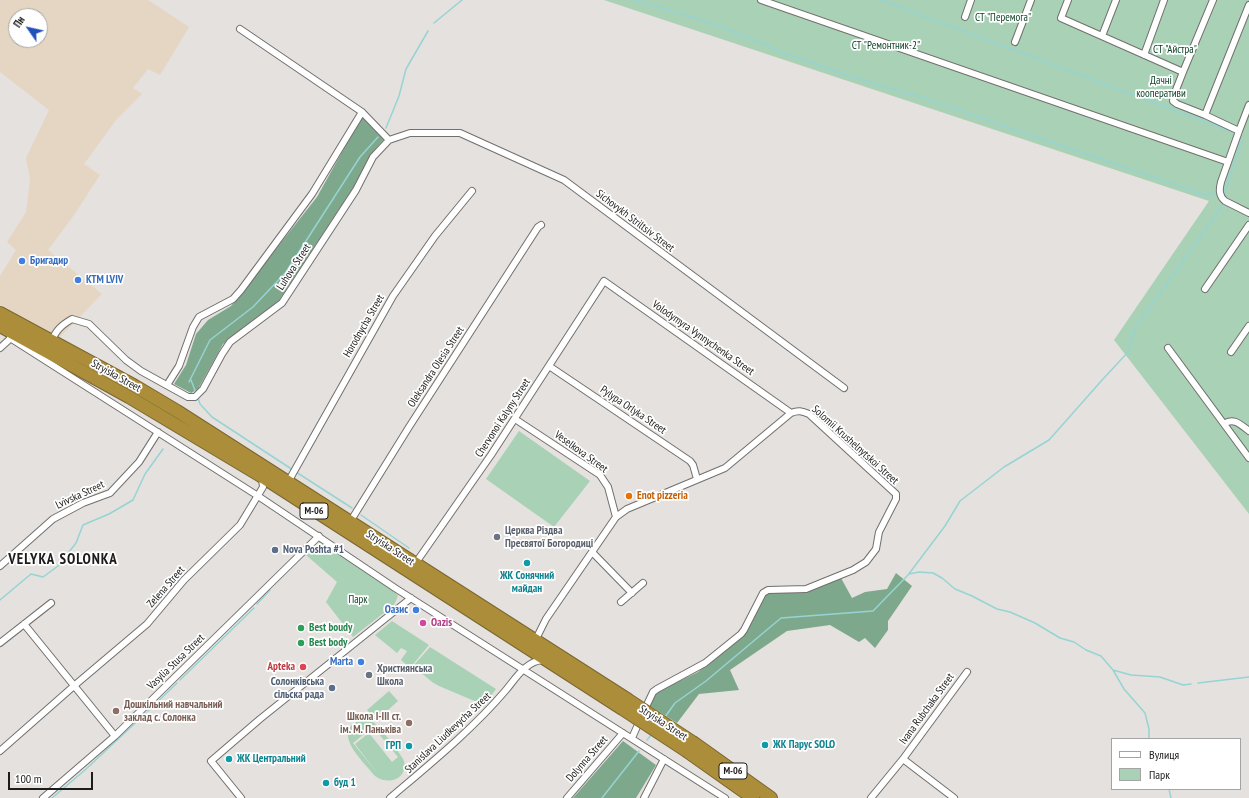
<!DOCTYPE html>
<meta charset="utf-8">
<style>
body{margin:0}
#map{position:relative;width:1249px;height:798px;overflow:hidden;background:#e5e1de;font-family:"PT Sans Narrow",sans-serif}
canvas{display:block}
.legend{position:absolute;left:1111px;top:738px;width:130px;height:52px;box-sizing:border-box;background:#fff;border:1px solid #a5a4a4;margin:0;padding:5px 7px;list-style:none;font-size:12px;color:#1d1c1b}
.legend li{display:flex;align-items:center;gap:8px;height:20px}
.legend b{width:20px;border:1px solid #a5a4a4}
.north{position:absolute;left:8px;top:8px;width:40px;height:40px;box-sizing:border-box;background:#fff;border:1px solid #a5a4a4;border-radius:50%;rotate:304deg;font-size:11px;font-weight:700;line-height:16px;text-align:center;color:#1d1c1b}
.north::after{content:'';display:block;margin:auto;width:14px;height:18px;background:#2050be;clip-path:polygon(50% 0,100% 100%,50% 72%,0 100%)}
.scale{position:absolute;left:8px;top:772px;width:85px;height:18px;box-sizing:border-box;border:2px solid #1d1c1b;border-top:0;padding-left:5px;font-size:12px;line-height:14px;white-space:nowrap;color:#1d1c1b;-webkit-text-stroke:3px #fff;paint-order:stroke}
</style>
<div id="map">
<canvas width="1249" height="798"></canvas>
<ul class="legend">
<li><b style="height:5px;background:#fff"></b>Вулиця</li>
<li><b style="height:11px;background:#a8d1b5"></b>Парк</li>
</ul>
<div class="north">Пн</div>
<div class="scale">100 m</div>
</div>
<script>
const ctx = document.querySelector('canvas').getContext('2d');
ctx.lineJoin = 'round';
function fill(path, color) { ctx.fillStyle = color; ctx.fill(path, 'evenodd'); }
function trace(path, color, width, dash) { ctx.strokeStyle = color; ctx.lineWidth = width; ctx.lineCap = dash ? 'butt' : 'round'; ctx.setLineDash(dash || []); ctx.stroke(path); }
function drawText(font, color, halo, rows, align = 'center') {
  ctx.font = font + ' "PT Sans Narrow",sans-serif'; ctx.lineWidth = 3.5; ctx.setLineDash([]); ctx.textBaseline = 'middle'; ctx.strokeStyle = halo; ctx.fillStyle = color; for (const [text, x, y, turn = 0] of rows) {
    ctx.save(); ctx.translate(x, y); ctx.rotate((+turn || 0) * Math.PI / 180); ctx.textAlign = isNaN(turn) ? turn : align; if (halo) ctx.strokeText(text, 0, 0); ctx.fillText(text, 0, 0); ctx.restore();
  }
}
fill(new Path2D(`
 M0,0h148l41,27 -29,48 -12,-6 -15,19 9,6 -26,26 -32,44 16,11 -26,40 -26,35 54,44 -44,45 -58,-34v-29l16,-26 -9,-8 19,-30 4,-33 -4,-21 23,-48 -49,-38zM16,16h24v24h-24z`), '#e5d6c3');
fill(new Path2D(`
 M604,0h645v514l-135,-174 95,-139z
 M519,431l71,50 -36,46 -68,-48z
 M320,542l73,48 5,6 -4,9 -41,32 -27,-35 11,-20 -31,-27z
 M392,621l37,24 -19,23 -9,-8 6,-9 -6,-3 -4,5 -22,-18z
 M430,647l66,42 -12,16 -45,-19 -7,-4 -19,-16z
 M389,691l9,10 -22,20 -9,-11z
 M361,720c5,0 8,0 12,2 6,4 29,33 31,39 4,18 -16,25 -29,15 -11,-14 -46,-45 -14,-56zM373,727l25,30 -6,5 -23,-29 -14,11 23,30 -25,-31z`), '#a8d1b5');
fill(new Path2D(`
 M362,116l22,23 -13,15 -16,31 -77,117 -55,42 -25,45 -7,4 -17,-9 12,-19 10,-31 12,-14 23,-14 86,-109z
 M896,573l16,13 -24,35v9l-13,18 -10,-10 -6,4 -29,-17 -43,6 -57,39 9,20 -40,4 -22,29 -27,-17 5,-13 43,-21 47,-39 15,-32 8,-9h35l38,-14 11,20 13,-6 22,-3z
 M623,741l33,24 -20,33h-63z`), '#7ea88c');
trace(new Path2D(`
 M635,0l82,25 65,27 70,25 72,21 281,97 10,-2
 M881,0l354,133
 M434,23l28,-23
 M386,128l13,-32 7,-27 22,-38
 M1224,195l18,-56 -1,-3
 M191,380l5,13
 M189,382l21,-42 43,-33 33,-35 74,-115 18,-20
 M198,398l2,6 12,13 81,53
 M296,472l56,36
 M361,515l48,33
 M909,574l10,-2 14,1 9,5 13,11 17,7 25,13 13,3 25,11 25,15 14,4 12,8 15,6 12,14 18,5 29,2 23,8 8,-1
 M0,600l31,-26 12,3 15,-11 18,-23 7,-18 26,-11 24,-14 12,-26 18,-25
 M257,604l13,-14
 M1113,670l11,19 21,24 4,16v10
 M180,680l74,-72
 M1198,683l51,-6
 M148,711l29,-28
 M665,717l10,-14 31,-22 75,-63 92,-7 35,-36 37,-49 15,-25 44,-34 45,-27 54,-61 26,-28 4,-20 88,-123 1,-4
 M647,740l4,-5
 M1169,789l2,9
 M52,798l33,-28 61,-57
 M602,798l37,-47`), '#96d4d4', 1.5);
const street = new Path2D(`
 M761,0l467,162
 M1068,0l-7,18 122,54
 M1249,5l-44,110 34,16 -18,51c-2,8 -2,14 4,19l24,12
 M965,17l6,-17
 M240,29l122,83
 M1102,36l14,-36
 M1015,42l16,-42
 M1144,55l20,-55
 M1205,115l-28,-11 -4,-3 1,-6 9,-23 30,-72
 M1239,131l10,-26
 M389,140l21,-7h50l104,47 280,208
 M1205,289l44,-64
 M10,338l248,158 137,92 330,210
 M51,341c6,-11 9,-15 21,-22l17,5 37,36 15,11 47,26h7l8,-8 19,-35 8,-12 52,-39 74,-113 17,-33 16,-17
 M0,348l11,-10
 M1168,348l81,110
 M1231,352l18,-26
 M549,366l141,95 3,4 4,14
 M167,385l12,-19 14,-39 6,-10 34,-18 8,-9 71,-96 50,-82 27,28
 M515,419l85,56 8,12 8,30
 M1224,424c10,-7 17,1 25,7
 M288,482l105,-186 42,-60 37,-45
 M350,522l59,-95 129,-200 3,-2
 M592,552l40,41
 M415,564l76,-109 113,-174 187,132
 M0,566l53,-47 30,-16 27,-10 29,-31 19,-30
 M621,602l22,-19
 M24,624l91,112
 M535,641l11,-22 70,-102 11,-8 98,-41 66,-55c7,-3 11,-2 18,1l87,80v5l-17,33 -3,17 -10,13 -13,8 -47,19 -38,1 -5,3 -19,37 -3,4 -36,29 -48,26 -4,3 -9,19
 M0,643l51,-40
 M632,738l8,-18
 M0,751l75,-66 72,-61 37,-44 56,-55 23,-38 -1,-9
 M903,759l51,39
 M43,798l72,-62 204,-200
 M241,798l-30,-37 49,-42 151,-121
 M390,798c40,-34 82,-68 116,-108 10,-12 20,-29 37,-30
 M567,798l56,-65
 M644,798l20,-39
 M871,798l32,-39 64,-87`);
const highway = new Path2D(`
 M0,313l135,73 42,25 450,288
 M0,326l129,71 132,79 360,232
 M694,743l77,55
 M688,752l65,46`);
trace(street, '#726f6c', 8);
trace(highway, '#7a662f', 14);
trace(street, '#fff', 6);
trace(highway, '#ac8e3a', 12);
const highwayBridge = new Path2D(`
 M627,699l67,44
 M621,708l67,44`);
trace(highwayBridge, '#7a662f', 14, []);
trace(highwayBridge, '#ac8e3a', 12);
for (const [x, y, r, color] of [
 [22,261,4,"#3f7fe0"],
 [78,280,4,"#3f7fe0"],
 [629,496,4,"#e8710a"],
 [497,537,4,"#6b7280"],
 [275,550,4,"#5c6f8a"],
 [527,563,4,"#0f9aa8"],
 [416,610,4,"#3f7fe0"],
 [423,623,4,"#d1479c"],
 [301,628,4,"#2e9e5b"],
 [301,643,4,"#2e9e5b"],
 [361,662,4,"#3f7fe0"],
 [303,667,4,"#e0444e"],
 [369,675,4,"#6b7280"],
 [332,688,4,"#5c6f8a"],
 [116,711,4,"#8d6e63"],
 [409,723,4,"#8d6e63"],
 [765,745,4,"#0f9aa8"],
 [409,746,4,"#0f9aa8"],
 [229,759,4,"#0f9aa8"],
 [326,783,4,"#0f9aa8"]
]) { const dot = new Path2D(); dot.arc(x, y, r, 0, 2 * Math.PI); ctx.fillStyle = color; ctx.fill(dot); trace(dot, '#fff', 1.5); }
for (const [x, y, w] of [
 [314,511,28],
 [733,771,28]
]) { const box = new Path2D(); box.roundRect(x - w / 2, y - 8, w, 16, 3); ctx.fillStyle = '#fff'; ctx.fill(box); trace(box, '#1d1c1b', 1); }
drawText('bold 10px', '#1d1c1b', null, [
 ["М-06",314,511],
 ["М-06",733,771]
]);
drawText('11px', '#083e22', '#fff', [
 ["СТ \"Перемога\"",1003,18],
 ["СТ \"Ремонтник-2\"",886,46],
 ["СТ \"Айстра\"",1175,50],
 ["Дачні",1161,81],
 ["кооперативи",1161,94],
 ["Парк",358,600]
]);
drawText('11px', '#1d1c1b', '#fff', [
 ["Sichovykh Striltsiv Street",635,221,37],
 ["Luhova Street",294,267,-57],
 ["Horodnycha Street",364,326,-60],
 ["Volodymyra Vynnychenka Street",703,338,35],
 ["Oleksandra Olesia Street",436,367,-57],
 ["Stryiska Street",116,376,29],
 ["Pylypa Orlyka Street",633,410,34],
 ["Chervonoi Kalyny Street",503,418,-57],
 ["Solomii Krushelnytskoi Street",855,445,42],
 ["Veselkova Street",581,452,36],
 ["Lvivska Street",80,495,-25],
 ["Stryiska Street",390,548,33],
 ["Zelena Street",166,587,-49],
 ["Vasylia Stusa Street",176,662,-44],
 ["Ivana Rubchaka Street",927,709,-54],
 ["Stryiska Street",663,723,33],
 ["Stanislava Liudkevycha Street",448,733,-43],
 ["Dolynna Street",587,759,-49]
]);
drawText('bold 11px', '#366cbe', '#fff', [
 ["Бригадир",30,261],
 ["KTM LVIV",86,280],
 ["Оазис",408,610,"right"],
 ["Marta",353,662,"right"]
], 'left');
drawText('bold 11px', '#c56008', '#fff', [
 ["Enot pizzeria",637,496]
], 'left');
drawText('bold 11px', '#5b616d', '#fff', [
 ["Церква Різдва",505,531],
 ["Пресвятої Богородиці",505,544],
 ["Християнська",377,669],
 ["Школа",377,682]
], 'left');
drawText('bold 11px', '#4e5e75', '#fff', [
 ["Nova Poshta #1",283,550],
 ["Солонківська",324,682,"right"],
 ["сільска рада",324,695,"right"]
], 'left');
drawText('bold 11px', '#0d838f', '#fff', [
 ["ЖК Сонячний",527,576,"center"],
 ["майдан",527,589,"center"],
 ["ЖК Парус SOLO",773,745],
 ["ГРП",401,746,"right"],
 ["ЖК Центральний",237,759],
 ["буд 1",334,783]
], 'left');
drawText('bold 11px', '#b23c85', '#fff', [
 ["Oazis",431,623]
], 'left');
drawText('bold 11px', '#27864d', '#fff', [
 ["Best boudy",309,628],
 ["Best body",309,643]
], 'left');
drawText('bold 11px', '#be3a42', '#fff', [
 ["Apteka",295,667]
], 'right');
drawText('bold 11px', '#785e54', '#fff', [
 ["Дошкільний навчальний",124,705],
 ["заклад с. Солонка",124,718],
 ["Школа І-ІІІ ст.",401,717,"right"],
 ["ім. М. Паньківа",401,730,"right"]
], 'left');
ctx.letterSpacing = '1px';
drawText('bold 15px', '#1d1c1b', '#fff', [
 ["VELYKA SOLONKA",63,560]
]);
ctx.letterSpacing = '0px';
</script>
